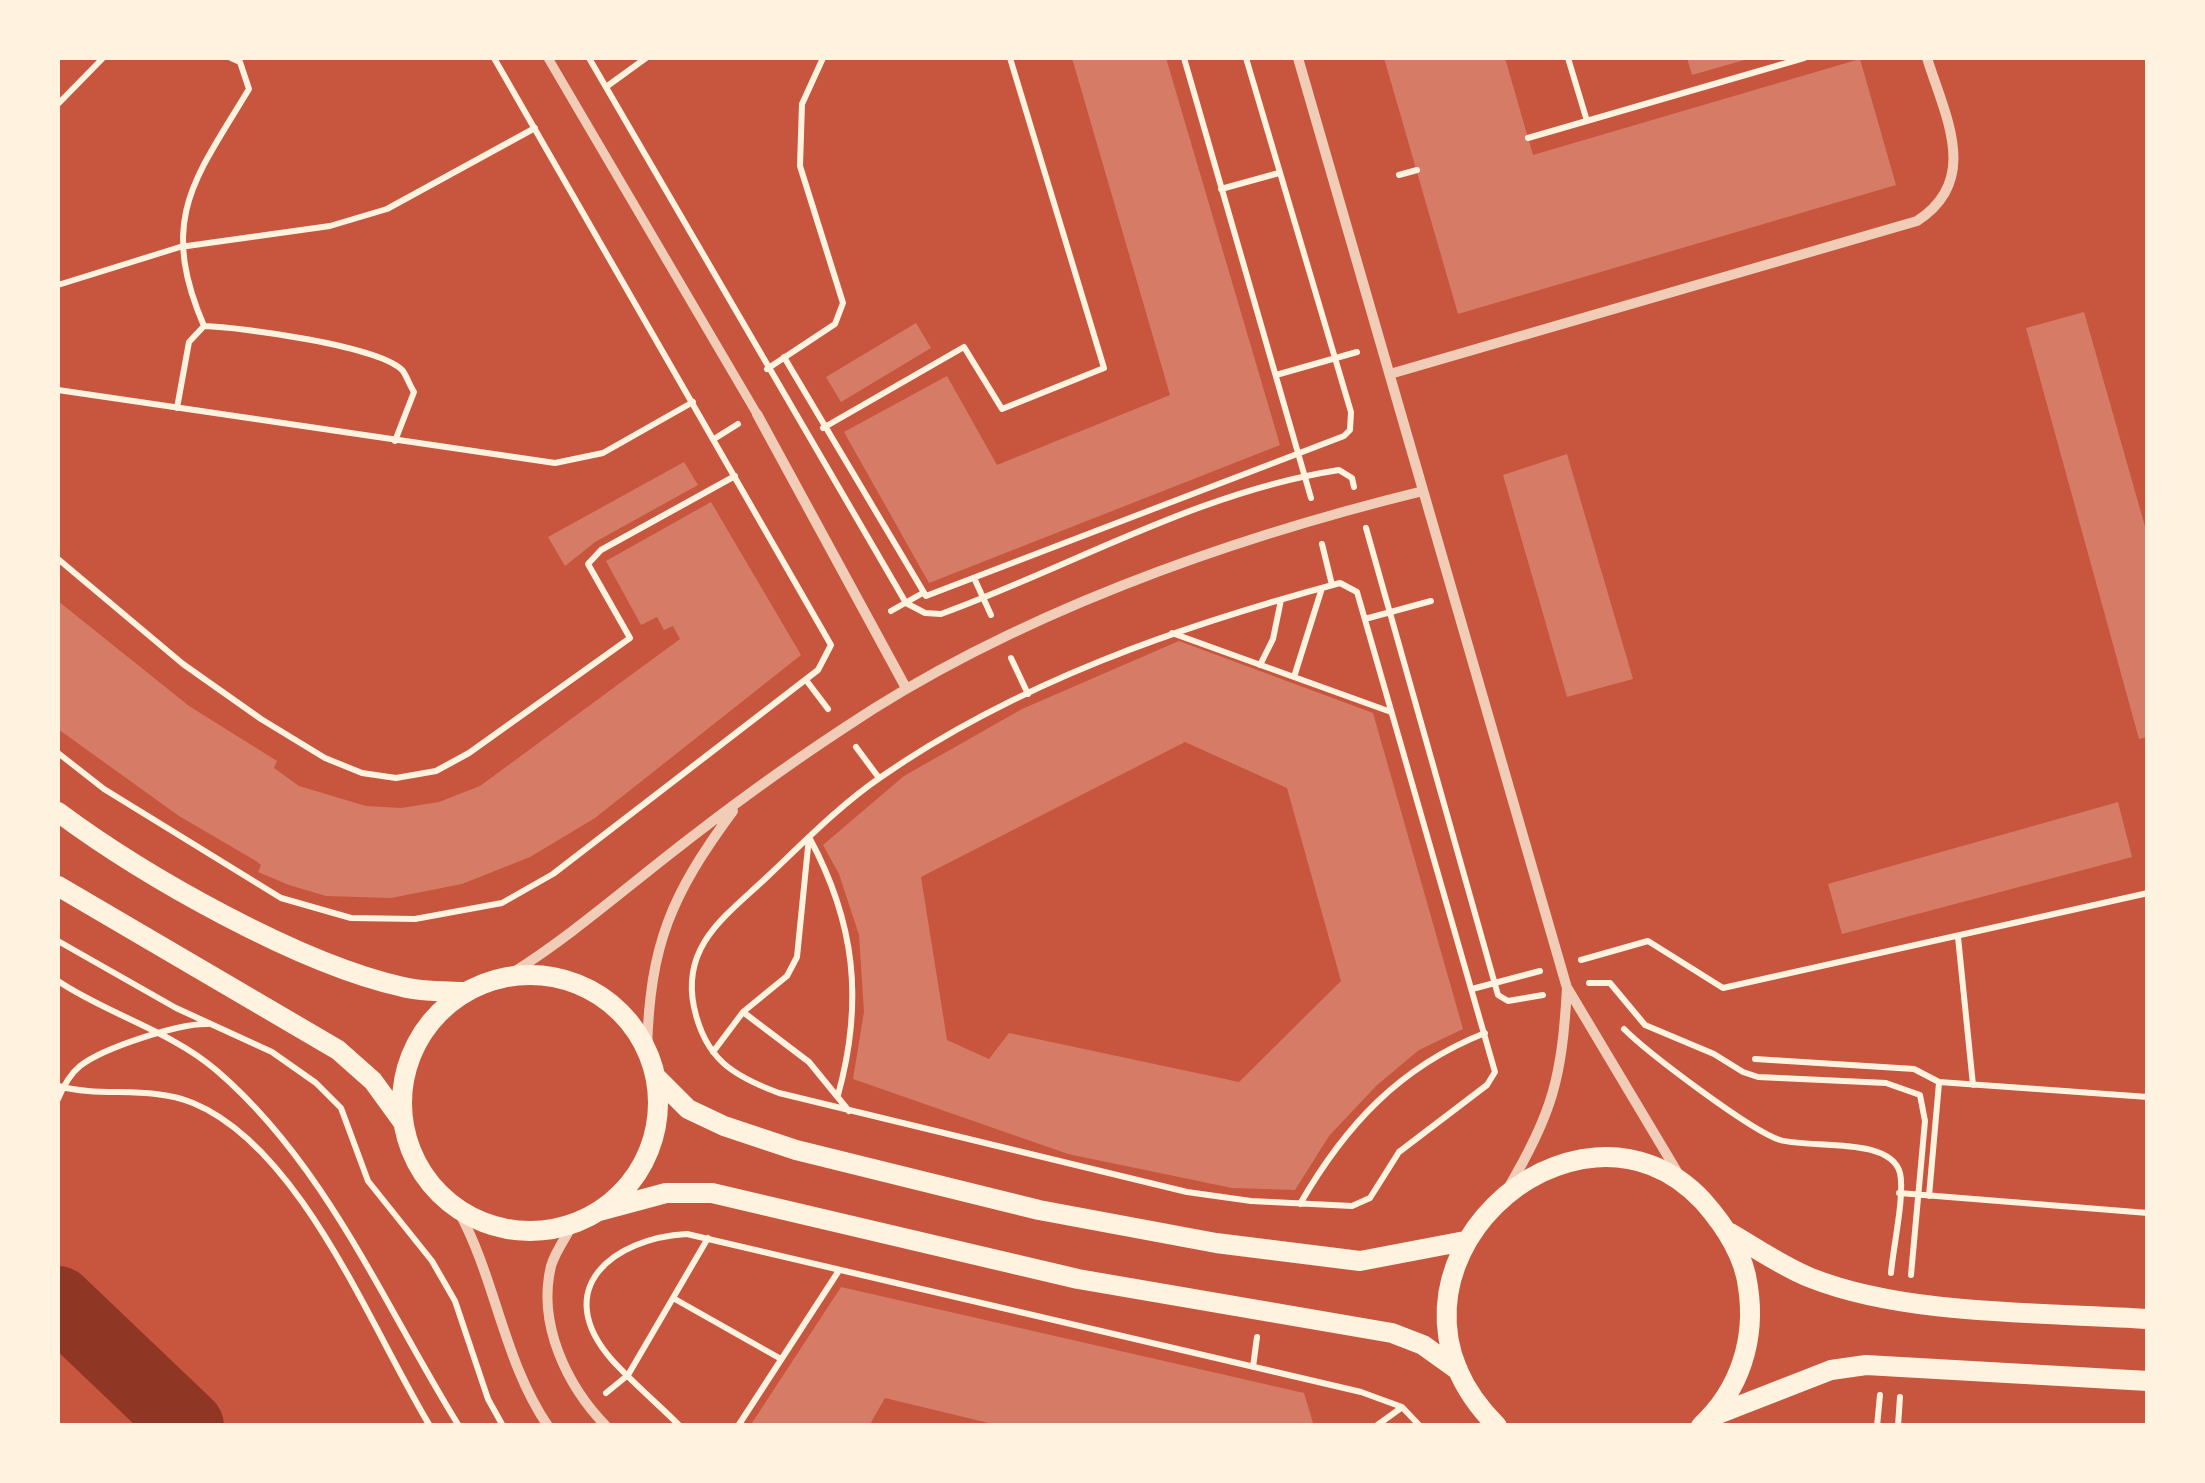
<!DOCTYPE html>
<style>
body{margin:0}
#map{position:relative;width:2205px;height:1483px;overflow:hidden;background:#c8553d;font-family:"Exo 2",sans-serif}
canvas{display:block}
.frame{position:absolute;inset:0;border:60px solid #fff3e0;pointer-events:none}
</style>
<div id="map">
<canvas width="2205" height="1483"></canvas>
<div class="frame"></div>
</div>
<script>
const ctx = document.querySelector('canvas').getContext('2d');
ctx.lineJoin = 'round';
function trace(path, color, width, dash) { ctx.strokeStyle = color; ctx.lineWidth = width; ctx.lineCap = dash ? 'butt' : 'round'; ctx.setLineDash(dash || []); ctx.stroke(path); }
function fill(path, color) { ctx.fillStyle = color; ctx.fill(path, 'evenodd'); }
trace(new Path2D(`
 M58,1302l130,124`), '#8f3625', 72);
fill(new Path2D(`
 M1072,58h94l114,387 -351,138 -85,-151 103,-56 50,89 173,-70z
 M1384,58h121l28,97 327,-96 36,126 -438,129z
 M1687,58h61v1l-56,16z
 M2084,312l64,225v200l-9,2 -113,-411z
 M916,323l15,25 -90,54 -15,-25z
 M1567,454l66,225 -66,18 -64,-222z
 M684,462l14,23 -103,57 -30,24 -17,-29z
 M711,502l90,153 -206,163 -65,39 -68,27 -71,14 -65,-2 -37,-11 -31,-13 3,-7 -5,-4 -77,-45 -121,-87v-128l131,105 88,55 -3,7 25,18 67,20 35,2 38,-6 41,-16 200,-147 -7,-13 -9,4 -7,-13 -16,8 -35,-64z
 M1179,641l194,72 90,316 -44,21 -42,35 -48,51 -34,54 -63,-2 -164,-34 -215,-75 11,-67 -5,-77 -20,-61 -16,-29 81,-69 118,-67zM1185,742l102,46 54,193 -102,101 -230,-49 -20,26 -42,-19 -26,-163z
 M2118,802l14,55 -290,77 -14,-50z
 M841,1287l463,106 10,33h-313l-116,-28 -16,28h-119z`), '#d67c66');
trace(new Path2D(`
 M589,58l317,545 19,10 16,1c132,-48 257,-122 398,-144l13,8 2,9
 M1184,58l127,440
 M1568,58l19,63
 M606,87l40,-29
 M58,104l45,-46
 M1528,138l276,-80
 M1399,175l18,-5
 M1221,189l58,-16
 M58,285l122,-38 150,-21 57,-17 148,-81
 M204,326c-46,-107 -10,-146 45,-237l-9,-27 -9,-4
 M784,357l142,239 418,-160 6,-6 1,-18 -105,-354
 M767,369l68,-45 8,-21 -43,-137 2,-62 21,-46
 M1276,375l81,-23
 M58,390l497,73 48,-10 90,-51
 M177,408l12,-66 15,-16c36,1 177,20 199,45 4,6 7,15 11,21l-19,49
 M823,428l141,-81 38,62 102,-41 -94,-310
 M714,439l24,-15
 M1366,528l132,467 10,6 35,-6
 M1322,544l10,41
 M58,559l125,105 78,55 64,39 37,15 34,5 40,-7 33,-18 161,-115 -42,-74 13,-14 134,-74
 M975,580l16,35
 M1340,583l17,9 138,480 -8,13 -88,67 -29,46 -18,8 -101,-5 -64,-9 -408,-99c-46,-17 -74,-34 -85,-86 -13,-62 32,-91 73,-130 36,-34 73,-72 114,-100 137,-95 299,-151 459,-194z
 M891,611l30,-17
 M1365,619l66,-18
 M1172,633l219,79
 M1011,658l17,36
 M1260,665l13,-26 8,-39
 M1294,677l28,-89
 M806,680l22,29
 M856,747l23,31
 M58,753l46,36 177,109 70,20 64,1 87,-16 51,-29 265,-204 13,-25 -337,-587
 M1958,937l15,148
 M58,941l118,67 96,44 44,31 25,25 27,73 64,80 23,40 33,98 15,27
 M1581,960l67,-19 75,47 425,-95
 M58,981c49,33 113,50 158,89 110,94 168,235 243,356
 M1589,983h21l35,42 69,29 29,18 15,5 128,6 34,12 5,26 -14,154
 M1472,989l68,-18
 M743,1012l66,50 40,49
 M1624,1029c24,24 127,102 156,111 30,9 110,-4 120,33 5,22 -7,75 -9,100
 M713,1052l30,-40 44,-36 10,-19 12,-120c46,85 55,164 29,258
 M1755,1059l159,10 25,13 209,15
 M58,1086c44,12 91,-1 135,17 109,45 178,226 237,323
 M58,1099c5,-12 11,-24 22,-33 23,-18 99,-43 128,-42
 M1899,1193l249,20
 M1929,1196l10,-113
 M1300,1204c45,-78 99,-137 185,-171
 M673,1298l108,61
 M1253,1367l4,-30
 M606,1393l22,-18 80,-137
 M680,1426c-22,-22 -47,-43 -68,-66 -63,-72 2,-122 75,-126l674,158 41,15 18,19
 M738,1426l100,-154
 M1376,1426l25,-18
 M1877,1426l3,-31
 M1898,1426l2,-29`), '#fff3e0', 6);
trace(new Path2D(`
 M548,58l209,356`), '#f1ccb7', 9);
trace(new Path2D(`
 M1298,58l269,930c-5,89 -14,125 -60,202
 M1390,374l527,-153c64,-41 28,-105 10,-163
 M757,414l149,274
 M509,975c56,-35 105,-77 157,-118 57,-45 117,-89 178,-129 168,-113 383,-189 579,-237
 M1568,989l114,191
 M647,1049c3,-105 24,-154 86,-238
 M458,1210c38,69 45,150 90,216
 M573,1224c-7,13 -18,28 -22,42 -14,58 16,120 55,160`), '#f1ccb7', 10);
trace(new Path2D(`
 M58,812c86,64 241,152 345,175 19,5 41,4 61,5
 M58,886l280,164 35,31 29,40
 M402 1103a128 128 0 1 1 256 0a128 128 0 1 1-256 0Z
 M656,1077l32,32 36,17 72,24 243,60 177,33 144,18 105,-20
 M599,1211l67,-18h46l366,86 314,54 31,12 35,25
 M1730,1233c26,15 53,34 81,45 96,38 233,34 337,41
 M1713,1416l118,-46 35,-5 282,16
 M1497,1426c-153,-152 79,-361 206,-225 22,25 41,53 45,86 8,52 -8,103 -47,139`), '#fff3e0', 20);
</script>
